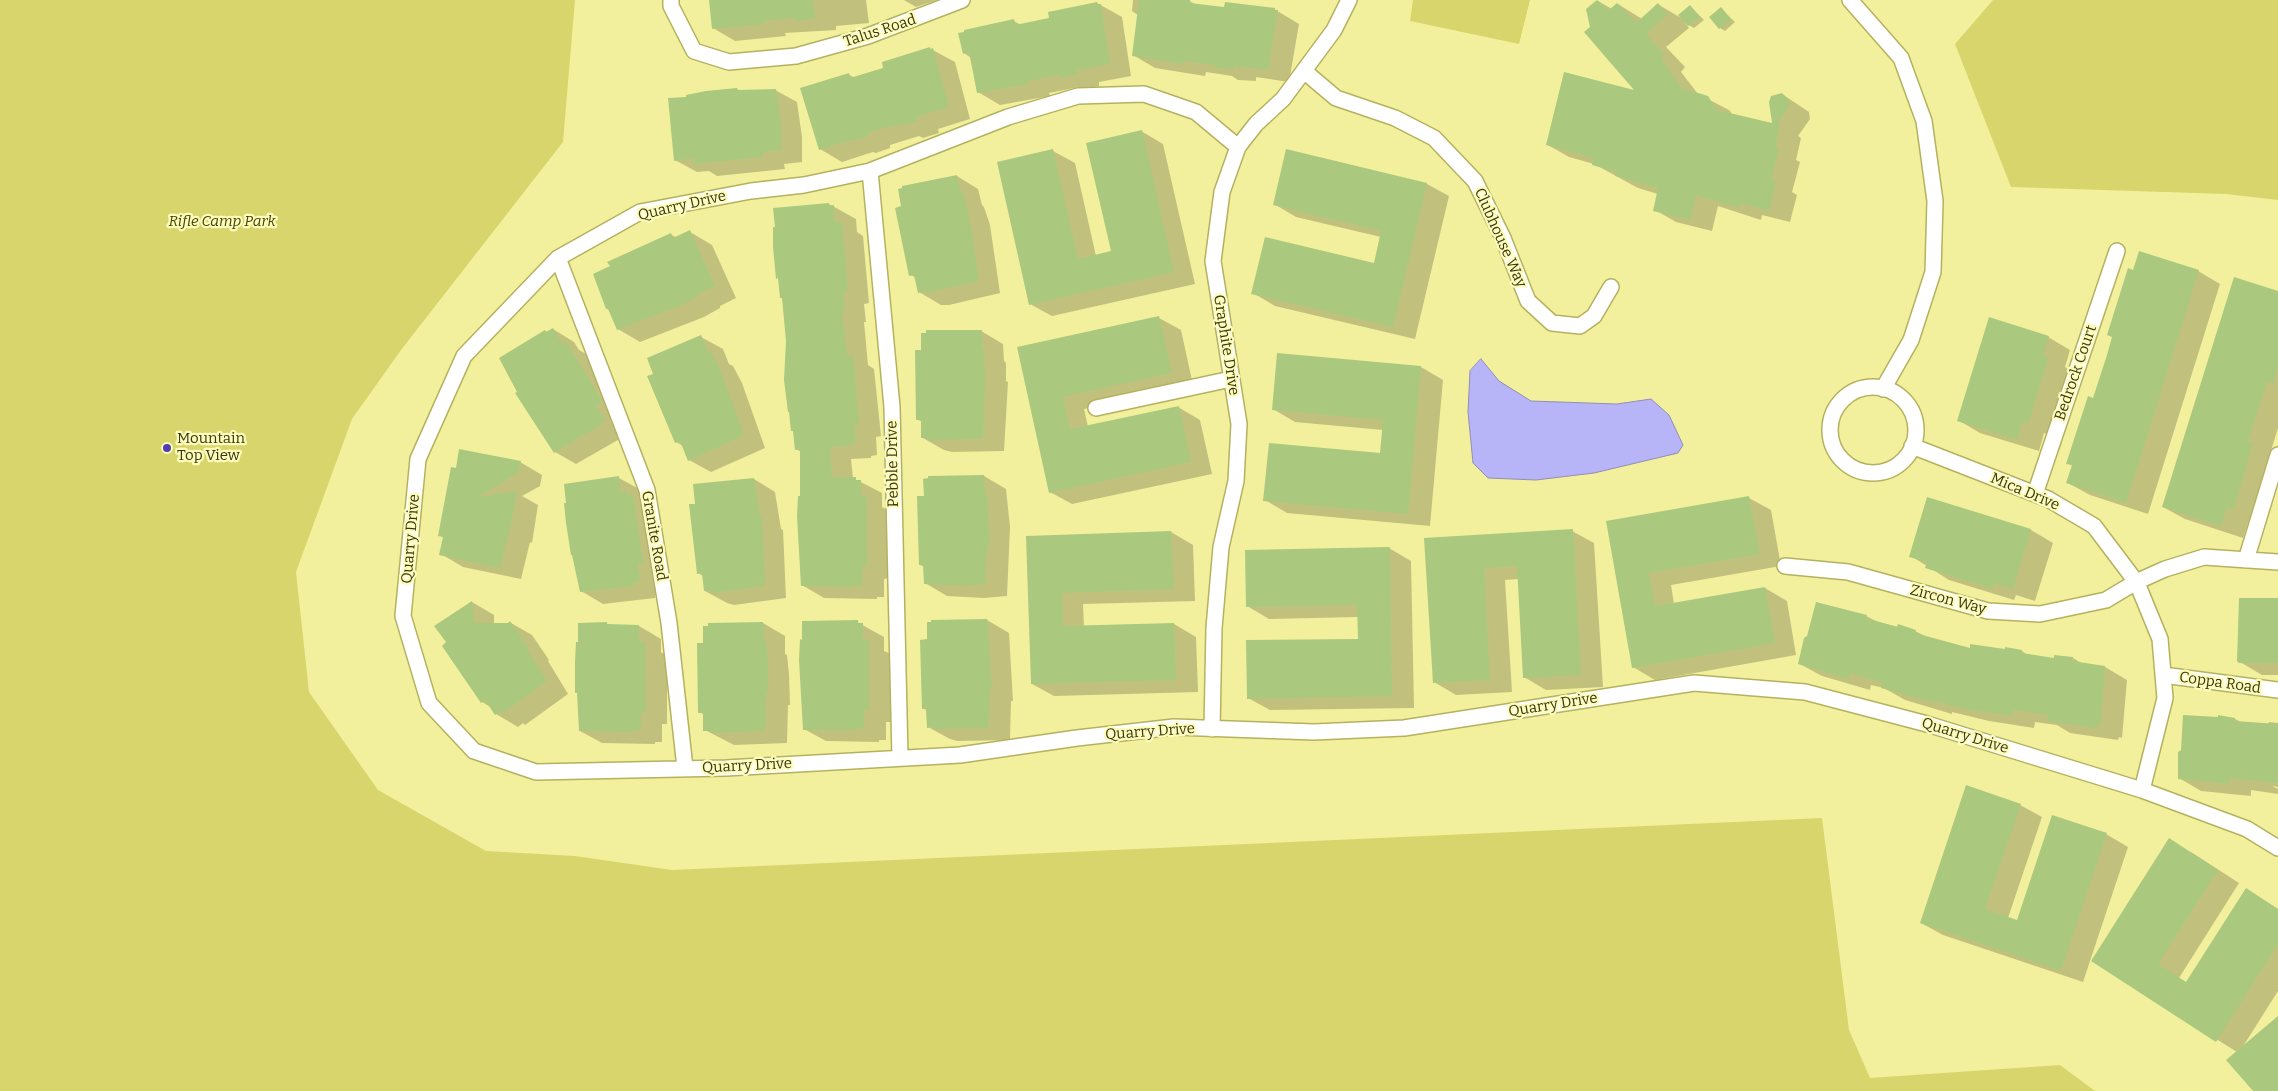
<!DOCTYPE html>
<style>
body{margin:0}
canvas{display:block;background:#f2f09c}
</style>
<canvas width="2278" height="1091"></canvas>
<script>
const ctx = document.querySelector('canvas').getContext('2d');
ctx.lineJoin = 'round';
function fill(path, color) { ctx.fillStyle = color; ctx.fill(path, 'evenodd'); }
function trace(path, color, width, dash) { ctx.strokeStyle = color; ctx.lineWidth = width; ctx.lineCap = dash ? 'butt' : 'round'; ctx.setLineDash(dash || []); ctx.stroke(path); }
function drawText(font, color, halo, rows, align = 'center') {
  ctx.font = font + ' Bitter,serif'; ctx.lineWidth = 4.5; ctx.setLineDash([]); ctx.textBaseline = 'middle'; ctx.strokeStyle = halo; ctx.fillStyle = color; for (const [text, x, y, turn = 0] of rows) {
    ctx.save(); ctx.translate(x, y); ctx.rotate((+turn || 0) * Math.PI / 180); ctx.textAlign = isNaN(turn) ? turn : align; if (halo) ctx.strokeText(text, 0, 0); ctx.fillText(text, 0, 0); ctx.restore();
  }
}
fill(new Path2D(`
 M0,0h575l-12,142 -162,208 -49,69 -56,153 13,120 69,98 108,61 89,5 97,14 1150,-52 27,212 21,48 190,-13 35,26h-2095z
 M1413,0h117l-11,44 -109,-23z
 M1993,0h285v200l-52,-6 -215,-7 -56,-143z`), '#d9d56d');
const water = new Path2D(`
 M1481,359l18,22 32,20 86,3 34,-5 18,16 14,30 -5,8 -84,20 -58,7 -48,-2 -15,-15 -5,-51 2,-41z`);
fill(water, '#b8b4f8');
trace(water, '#928eb4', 1);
fill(new Path2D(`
 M710,0h156l3,23 -33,3v4l-51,3 1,3 -51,5 -22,-13z
 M904,0h33l-21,7z
 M1133,0h55l10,6 27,3h49l25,15 -10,58 -33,-5v4l-18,-1 -6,-4 -26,-4 -1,4 -50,-8 -22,-13 5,-40 -6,-4z
 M1598,1l14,8 6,-5 24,15 17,-14 24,14 7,-13 14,14 -10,8 -9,-5 4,5 -23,19 19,20 -4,5 17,22 31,16 4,5 40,9 9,-30 27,18 1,7 -12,17 3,2 -5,22 4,2 -8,30 5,3 -7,27 -28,-7 -1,5 -43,-14 -6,25 -36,-9 -21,-12 3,-16 -20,-6 -44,-24 -25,-7 -21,-12 89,-53 -46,-65z
 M1097,3l25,14 9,59 -32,6v4l-16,3 -4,-2 -30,6 1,3 -50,9 -22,-13 -7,-34 -7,-5 50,-32 7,4 25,-5z
 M1721,9l14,13 -10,9 -5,-3z
 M929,48l26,14 15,57 -32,10 1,4 -16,5 -4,-2 -29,9v3l-14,5 -3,-1 -31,10 -22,-13 28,-75 7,4 30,-9z
 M775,90l22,12 5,35v25l-18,2 1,5 -68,7 -8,-5 -12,1 -22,-12 13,-62z
 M1141,131l22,13 32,140 -143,32 -22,-12 23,-153 22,12 21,93 16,-4z
 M957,176l21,13 4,16 2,2 6,18 10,68 -51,12h-8l-22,-13 -3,-14 -5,-3z
 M1427,184l22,12 -34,143 -140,-33 -22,-13 122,-28 6,-28 -85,-20 -22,-13z
 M829,204l27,15 1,13 6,4 6,67 -5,1 2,18h-2l4,43 6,4 7,67 -5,1 1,18 -6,1v2l-20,1 2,19 29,15v14l7,4v67l-5,1v18h-7v2l-53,-1 -22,-13 -1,-133 -5,-3z
 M690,232l22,13 24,53 -16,8v2l-16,9 -64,25 -22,-13 -7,-62 59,-33 7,4z
 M2134,271h64l22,13 -72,230 -58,-19 -22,-12 5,-17 -5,-3 26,-63z
 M2278,292v136l-8,26 5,2 -20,65 -6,-1 -6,18 -58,-19 -22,-12z
 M1159,318l22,12 12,55 -109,24 4,18 90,-20 22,13 12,54 -140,30 -22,-12 -31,-144z
 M553,329l21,13 5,8 9,5 35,82 -47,27 -21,-12 -38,-58 28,-63 3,1z
 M981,331l22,13 1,17 2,2v18l2,1 -4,69 -52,1 -8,-2 -21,-12 -1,-16 -5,-3z
 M701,337l22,12 6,15 4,2 9,17 23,65 -54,24 -22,-12 -6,-14 -7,-4 -21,-68z
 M2048,337l22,13 -5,17 5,3 -20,65 -6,-2 -5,18 -59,-18 -22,-13z
 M1278,354l143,13 22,13 -13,146 -143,-13 -22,-13 116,-45 2,-25 -88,-8 -22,-13z
 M520,462l22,13 -2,11 -18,10 16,9 -6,38 -2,-1 -9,37 -58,-12 -22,-13 3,-16 -5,-3 18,-66z
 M984,476l22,13 4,38 -3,69 -23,2 -37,-2 -22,-13v-16l-5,-2 5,-68z
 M619,478l22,12 21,105h-7v3l-52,6 -22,-13z
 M754,479l21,13 6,37 2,1 3,68 -52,7 -7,-2 -22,-12 -2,-15 -5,-3 -1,-68z
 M1749,498l22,12 10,56 -110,19 3,19 91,-16 22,13 9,54 -141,25 -22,-13 -26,-145z
 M1928,498l103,32 22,13 -18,58 -19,-6 -2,5 -65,-20 -38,-24z
 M1572,531l22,12 9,144 -57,3 -22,-13 -5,-98 -14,1 7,112 -56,3 -22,-13 -8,-143z
 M1171,532l22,13 2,56 -112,3 1,23 90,-3 22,13 2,55 -144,4 -22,-12 -5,-147z
 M1389,548l22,13 3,147 -144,2 -22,-12 111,-58 -1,-23 -89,2 -22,-13z
 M2278,599v76h-16l-22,-13z
 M472,602l22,13v9l17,-1 21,12 17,25 -1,1 20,33 -43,31 -2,-2 -5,4 -22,-13 -4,-6 -10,-6 -35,-60z
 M1866,616l12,6 37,9 14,7 42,12 51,1 7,5 26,3 18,-1 10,6 22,3 22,13 -5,58 -3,-1 -1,3 -48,-7 -13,-8 -22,-3 -1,6 -45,-7 -37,-9v2l-47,-14 -21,-12 -13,-3 -1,5 -48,-14 -22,-12z
 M987,620l22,13 4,68h-2l-1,39 -53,1 -7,-2 -22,-12v-16l-5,-3z
 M857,622l27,15v14l7,3v68h-5v18h-7v2l-53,-1 -22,-12z
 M763,623l22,13v18l2,1 2,19 1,31h-2l-1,38 -53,2 -29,-15 -1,-15 -4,-3 4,-68 5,-20z
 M639,626l22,13v13l6,4v68h-5v18h-7v2l-53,-1 -22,-12z
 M2219,717l16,2 6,3 27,3 1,-3 9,1v64l-6,-1 6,3v5l-27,-4v6l-50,-5 -22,-13z
 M2020,805l22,12 -34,101 10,4 88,-88 22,13 -45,135 -140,-47 -22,-12z
 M2191,852l48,31 -60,95 8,5 59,-93 32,19v82l-36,57 36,-30v73h-24l-17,-39 -145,-91z`), '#0003');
fill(new Path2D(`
 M709,0h104l2,18 -19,3v-3l-32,3v3l-52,5z
 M1139,0h51v3l34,4 1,-5 50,6v2h3l-10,60 -34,-4v3l-19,-1v-3l-31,-4 -1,3 -51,-8z
 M1597,0l12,10 8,-7 19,20 22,-20 10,12 -22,19 18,20 -3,5 21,29 26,8 9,14 55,13 -3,-21 2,-6 11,-3 6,6 1,7 -12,18 3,1 -5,22 4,2 -8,30 5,2 -7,30 -28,-8 -2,5 -43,-13 -6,25 -37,-9 5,-23 -43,-12 1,-4 -24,-7 1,-7 -47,-13 18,-73 70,18 -50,-58 6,-5 -4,-18z
 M1097,2l1,2h3l9,60 -33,6 1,4 -18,4 -1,-3 -31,6v3l-51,9 -8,-41 -6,2 -5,-21 6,-1v-2l50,-11 1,6 34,-7 -1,-6z
 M1690,5l10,12 -12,9 -10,-11z
 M1721,7l10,12 -12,10 -10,-12z
 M930,47v2l3,-1 16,59 -32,10 1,4 -18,5 -1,-2 -31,9 1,3 -16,5 -1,-1 -33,10 -19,-62 49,-15 1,5 33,-10 -1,-6z
 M737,88l1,2 38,-1 5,35v26l-18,2v5l-69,7 -1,-6 -19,3 -6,-63 18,-1v-2l20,-4z
 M1142,130l32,142 -145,33 -32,-143 56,-13 25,110 33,-8 -25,-108z
 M1286,149l141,34 -34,144 -142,-33 14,-57 109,26 7,-32 -108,-26z
 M957,175l4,18h2l5,19 6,31h-1l6,38 -53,12 -1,-2 -7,2 -4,-18 -5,1 -14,-68 6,-2 -3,-17 4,-1v-2z
 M829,203v3l5,-1 1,17h7l6,69 -5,1 2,18h-3l5,46 6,-1 6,69 -5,1 2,18 -7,1v2l-19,1 2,30h24v3h5v17h6v69l-5,1v18h-7v2l-54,-1 -4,-70 1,-20h2v-47l-5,1 -2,-19h-2l-2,-19h-1l-4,-32 2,-39 -4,-43h-2l-2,-20 -2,1 -3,-32v-20h2l-2,-19z
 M690,230l25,56 -16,7v2l-17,10 -65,25 -9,-21h-2l-13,-35 17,-8 -3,-4 64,-29 2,5z
 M2139,251l60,19 -73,233 -60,-20 6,-18 -6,-1 22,-68 5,2 14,-43 5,-18 -5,-2 21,-67 5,2z
 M2234,277l44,14v76l-5,17 -6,-2 -6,18 -13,41 5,2 -20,67 -6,-2 -6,18 -59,-19z
 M1159,316l13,57 -109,24 7,32 109,-23 12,56 -142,31 -32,-146z
 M1989,317l60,19 -6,19 6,1 -21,68 -6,-2 -5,18 -60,-19z
 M553,328l9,16 4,-3 36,60 -6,4 9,15 -4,2 1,2 -48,29 -39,-60 2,-1 -18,-34 46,-28 1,2z
 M926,330h56v19h2v20l2,-1 -3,71 -54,1 -1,-2h-7v-18h-5l-1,-70h6v-17h5z
 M701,335l8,18 2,-1 9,17 24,66 -56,26 -8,-20 -5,2 -28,-67 6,-2 -6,-16z
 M1277,353l144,13 -13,148 -145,-13 6,-58 111,10 3,-33 -111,-10z
 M459,449l62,12 -3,12 -40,24 39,-6 -7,40h-1l-9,37 -61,-13 4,-18 -5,-1 13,-69 5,1z
 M984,475l1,19h2l1,20 1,32h-2l-2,38 -23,2 -38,-2 -1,-19h-4l-2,-69h7l-1,-17 5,-1v-2z
 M619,476l1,14 -3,2 9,-1 1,4h6l10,69h-5l2,18 -7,1 1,3 -54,6 -8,-37h-1l-5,-32 -2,-20h2l-2,-19z
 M754,478l6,38h2l3,70 -54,7v-2h-7l-2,-18 -5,1 -8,-70h6l-2,-20z
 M1749,496l11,58 -111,19 6,33 110,-19 10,56 -143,25 -26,-147z
 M1927,497l104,32 -18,60 -19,-6 -1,6 -68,-21 2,-6 -18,-5z
 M1573,529l8,146 -58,3 -6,-112 -33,2 6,112 -57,3 -9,-145z
 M1171,531l3,58 -112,4 1,33 111,-3 2,57 -145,4 -5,-148z
 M1390,547l2,149 -145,3 -1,-59 112,-1 -1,-34 -111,2 -1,-57z
 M2239,598h39v65h-39l-2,-2z
 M472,601l2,22h34l2,-2 18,27 -1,1 20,32 -44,32 -2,-2 -6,4 -10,-15 -4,3 -39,-57 4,-4 -12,-16z
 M1816,602l51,13 -1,3 31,9 1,-3 18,6 -1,3 55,15v-4l35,5v-2l17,3v3l32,5v-3l19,2 -1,4 33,5 -5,60h-3v2l-50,-7 1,-6 -35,-5 -1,6 -46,-7 -36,-9v2l-49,-14 2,-5 -33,-10 -2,6 -50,-15 6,-26 3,-2z
 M987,619l5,70h-2l-2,39 -54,1v-2l-7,1 -1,-19h-4l-2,-69 7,-1v-17h4v-2z
 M858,620v3h5v17h6v70h-5v18h-7v2h-54l-4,-70 1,-21 2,1v-19z
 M607,622v2l32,1v17h6l1,70h-5v18h-7v2l-55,-1 -2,-38h-2v-31l1,-20h2v-19z
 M763,622l1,19h2l2,20v32h-2l-1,38 -54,2v-2h-8v-18h-5l-1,-70h6v-17h5v-3z
 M2183,715l35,2v-2l17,3v3l43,3v59l-48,-5 -1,6 -51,-5v-27l3,-2z
 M1966,785l55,19 -36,105 32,11 35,-105 55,18 -46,138 -141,-48z
 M2169,838l49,32 -60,94 28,18 60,-94 32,21v35l-62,98 -125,-81z
 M2278,1016v75h-25l-27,-31z`), '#aac97e');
const street = new Path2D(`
 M671,0v6l23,45 35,11 67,-6 72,-20 94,-36
 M1850,0l51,58 23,63 11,80 -2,71 -22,68 -28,49
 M1304,71l32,27 59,20 39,20 41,43 28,57 25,63 24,22 28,3 14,-10 17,-29
 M1238,147l-42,-35 -52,-18 -66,2 -70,21 -138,54 -66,14 -53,6 -111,21 -82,46 -94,98 -46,103 -15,157 26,87 45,48 62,21 190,-4 234,-13 117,-17 97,-11 140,5 90,-4 290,-45 111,9 122,32 215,66 105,39 31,19
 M870,171l22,236 8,351
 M558,258l89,232 22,133 16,145
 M1830 430a43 43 0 1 1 86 0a43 43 0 1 1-86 0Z
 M1096,408l135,-29
 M1912,446l136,53 46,27 43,57 23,56 5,59 -23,92
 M2035,494l82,-243
 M2246,560l32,-105
 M1785,566l63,6 140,39 52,3 66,-14 30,-18 29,-13 39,-12 74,5
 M2163,675l115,15
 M1212,729l2,-101 7,-81 15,-66 3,-57 -26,-163 9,-69 16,-45 18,-23 27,-25 51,-69 15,-30`);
trace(street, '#b5b25f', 18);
trace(street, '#fff', 15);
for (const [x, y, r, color] of [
 [167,448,5,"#553bb3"]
]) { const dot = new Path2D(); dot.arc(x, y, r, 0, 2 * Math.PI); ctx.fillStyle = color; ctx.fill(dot); trace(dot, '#fefcba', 2); }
drawText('15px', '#383714', '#fefcba', [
 ["Talus Road",880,31,-18],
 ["Quarry Drive",682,206,-13],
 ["Clubhouse Way",1500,238,66],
 ["Graphite Drive",1226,345,81],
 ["Bedrock Court",2076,373,-71],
 ["Pebble Drive",893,464,-91],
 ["Mica Drive",2025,492,23],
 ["Granite Road",654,536,80],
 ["Quarry Drive",411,539,-85],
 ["Zircon Way",1948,600,15],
 ["Coppa Road",2220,683,8],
 ["Quarry Drive",1553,705,-9],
 ["Quarry Drive",1150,732,-4],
 ["Quarry Drive",1965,736,17],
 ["Quarry Drive",747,766,-3]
]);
drawText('italic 15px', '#464308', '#fefcba', [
 ["Rifle Camp Park",222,222]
]);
drawText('15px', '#383714', '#fefcba', [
 ["Mountain",177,439],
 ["Top View",177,456]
], 'left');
</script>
